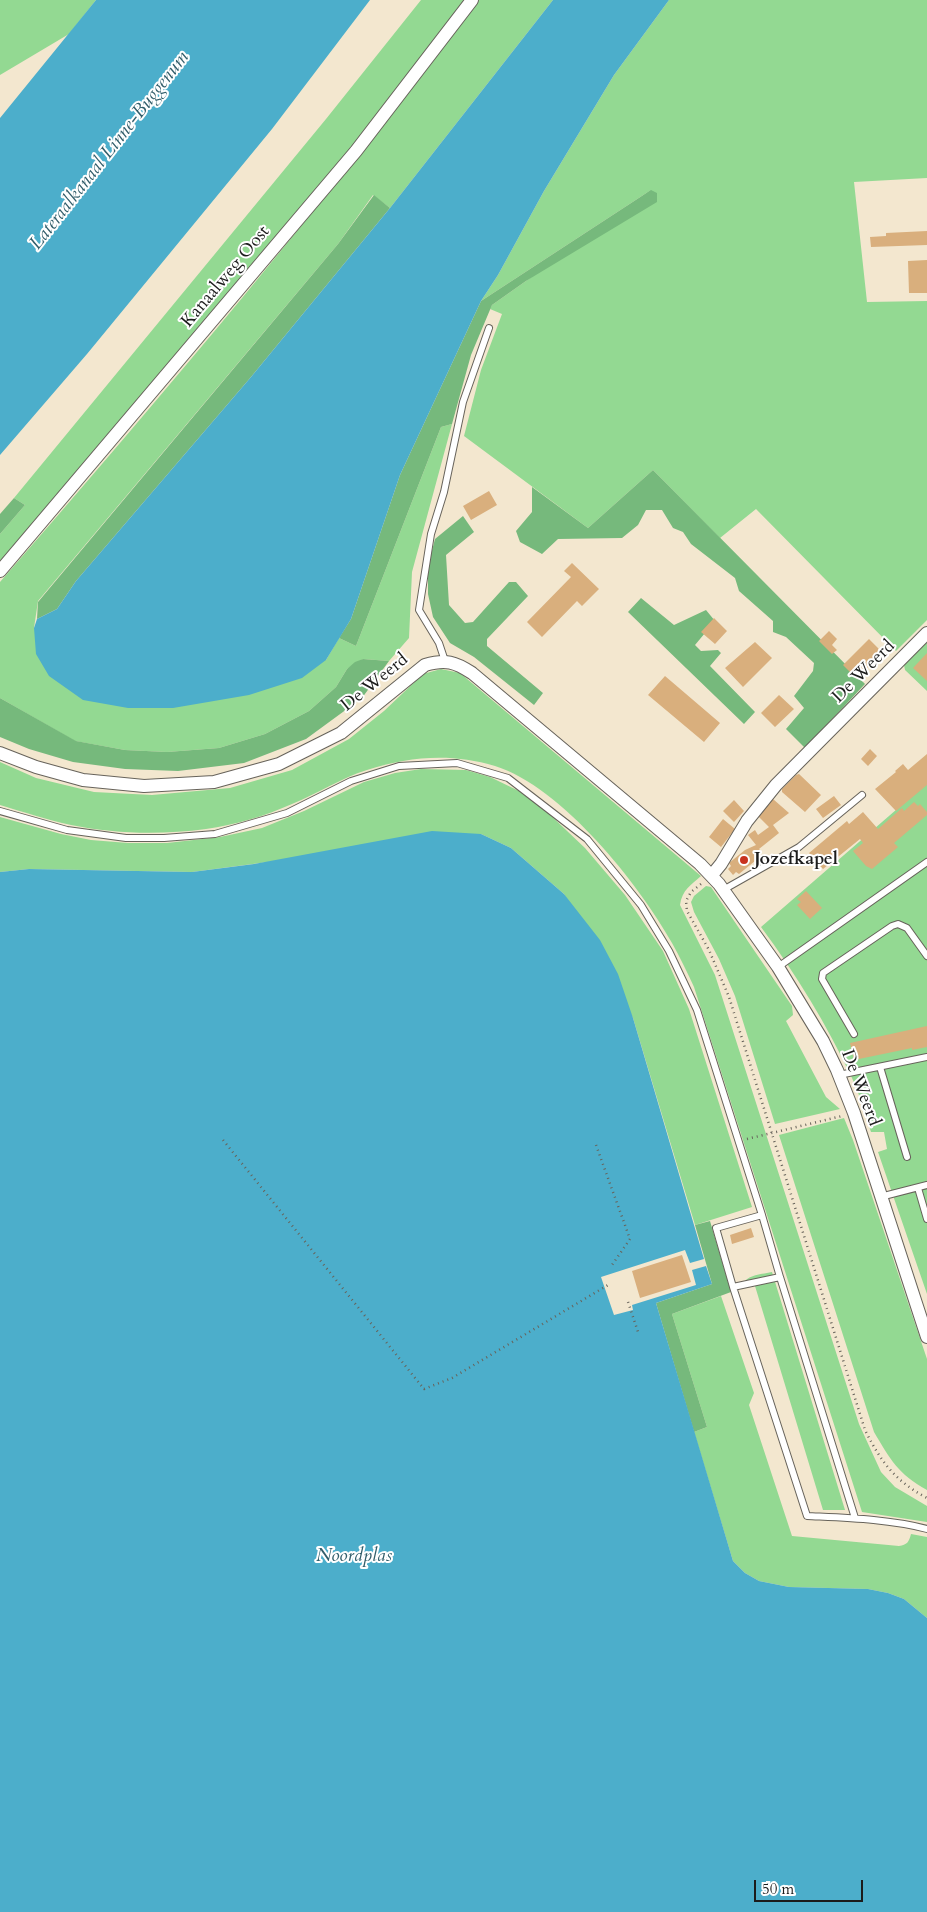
<!DOCTYPE html>
<style>
body{margin:0}
#map{position:relative;width:927px;height:1912px;overflow:hidden;background:#f3e7cf;font-family:Cardo,serif}
canvas{display:block}
.scale{position:absolute;left:754px;top:1880px;width:109px;height:22px;box-sizing:border-box;border:2px solid #1c1c1c;border-top:0;padding-left:6px;font-size:15px;line-height:18px;white-space:nowrap;color:#1c1c1c;-webkit-text-stroke:4px #fff;paint-order:stroke}
</style>
<div id="map">
<canvas width="927" height="1912"></canvas>
<div class="scale">50 m</div>
</div>
<script>
const ctx = document.querySelector('canvas').getContext('2d');
ctx.lineJoin = 'round';
function fill(path, color) { ctx.fillStyle = color; ctx.fill(path, 'evenodd'); }
function trace(path, color, width, dash) { ctx.strokeStyle = color; ctx.lineWidth = width; ctx.lineCap = dash ? 'butt' : 'round'; ctx.setLineDash(dash || []); ctx.stroke(path); }
function drawText(font, color, halo, rows, align = 'center') {
  ctx.font = font + ' Cardo,serif'; ctx.lineWidth = 4; ctx.setLineDash([]); ctx.textBaseline = 'middle'; ctx.strokeStyle = halo; ctx.fillStyle = color; for (const [text, x, y, turn = 0] of rows) {
    ctx.save(); ctx.translate(x, y); ctx.rotate((+turn || 0) * Math.PI / 180); ctx.textAlign = isNaN(turn) ? turn : align; if (halo) ctx.strokeText(text, 0, 0); ctx.fillText(text, 0, 0); ctx.restore();
  }
}
fill(new Path2D(`
 M0,0h96l-27,34 -69,41z
 M421,0h45l-133,172 -333,394v-32l25,-29 -11,-7 312,-379z
 M479,0h74l-163,208 -17,-13 -35,49 -300,357 -4,27 292,32 13,-22 17,8 85,-219 11,-3 -40,148 -3,66 -20,23 -26,-2 -16,10 -11,18 -27,24 -44,23 -46,14 -52,4 -42,-2 -50,-9 -75,-43v-116c165,-189 327,-382 479,-582z
 M669,0h258v178l-73,4 13,120 60,-1v319l-31,31 -140,-142 -36,29 -67,-68 -65,58 -124,-92 17,-66 21,-56 -12,-5 2,-4 34,-24 125,-91 -170,111 17,-26 46,-84 70,-116z
 M927,640v51l-22,-21 -1,-5z
 M441,669l19,4 241,203c-10,9 -19,14 -21,29l35,70 144,449 22,48 14,15 32,19v16l-65,-10 -168,-525c-7,-15 -14,-30 -22,-44 -33,-59 -110,-156 -177,-177 -43,-13 -85,-10 -128,4 -26,8 -50,24 -75,34 -27,12 -57,21 -86,25 -45,6 -91,5 -135,-4 -24,-5 -47,-13 -71,-20v-43l36,16 58,14 58,3 78,-7 62,-18 57,-31 35,-28 39,-37z
 M421,769l45,1 24,7 29,14 26,19 40,38 40,47 38,56 26,58 63,198 -57,18 -62,-207 -69,-124 -53,-46 -30,-14 -289,38 -163,-3 -29,3v-55l61,17 30,6 37,3h39l53,-6 42,-9 42,-17 60,-29 31,-9z
 M927,783v511l-49,-142 9,-3 -3,-17h-13c-6,-18 -11,-37 -19,-54 -25,-53 -56,-104 -91,-151z
 M706,886l5,1 81,119 1,9 -7,6 40,76 14,12 -65,15 -40,-128 -16,-37 -25,-47 -3,-10 3,-6z
 M844,1118l9,22 74,219v131c-29,-16 -37,-31 -53,-58l-95,-297z
 M772,1272l73,238h-22l-68,-224 -15,2c7,-14 18,-13 32,-16z
 M721,1296l33,97 -5,12 43,131 107,10c8,-1 10,-4 12,-12l16,3v81l-23,-19 -16,-6 -20,-4 -79,-2 -30,-6 -14,-8 -12,-12 -39,-129 13,-5 -35,-113z`), '#93d992');
fill(new Path2D(`
 M651,190l6,3v9l-131,79 -34,24 -21,50 -19,69 -11,3 -85,219 -17,-8 12,-19 49,-144 81,-174z
 M374,195l16,13 -139,169 -175,204 -19,28 -20,10 1,-17 300,-358z
 M653,470l212,214 -60,64 -19,-19 18,-21 -10,-12 19,-25 1,-8 -28,-26 -13,-5v-11l-34,-30 -4,-13 -44,-34 -8,-12 -10,-4 -11,-18h-16l-8,15 -16,13 -64,1 -16,15 -22,-12 -4,-11 16,-19v-25l56,41z
 M14,498l11,7 -25,29v-20z
 M463,516l11,16 -28,23 3,50 16,18 8,-1 36,-40h7l12,14 -41,43v7l56,47 -9,12 -60,-48 -24,-14 -17,-26 -5,-23v-28l7,-27z
 M641,598l33,27 32,-15 9,11 -20,24 6,6 17,-1 3,3 -11,13 45,46 -11,12 -116,-112z
 M363,659l26,2 -27,37 -56,41 -62,24 -66,8 -53,-2 -52,-7 -44,-13 -29,-12v-39l76,43 49,9 42,2 52,-4 46,-14 44,-23 27,-24 11,-18 8,-7z
 M710,1221l21,71 -59,22 35,113 -13,5 -38,-129 56,-19 -17,-59z`), '#76b97c');
fill(new Path2D(`
 M96,0h274l-98,129 -185,225 -87,101v-337z
 M553,0h116l-55,75 -70,116 -46,84 -17,26 -81,174 -49,144 -25,41 -24,18 -53,17 -76,13h-45l-45,-8 -34,-24 -13,-22 -2,-26 3,-9 20,-10 19,-28 175,-204 139,-169z
 M432,831l49,3 30,14 53,46 36,46 18,34 15,44 71,241 -14,4 -5,-13 -84,27 13,38 19,-5 -1,-5 64,-20 -4,-15 14,-4 6,18 -56,19 77,258 12,12 14,8 30,6 79,2 20,4 16,6 23,19v294h-927v-1040l29,-3 163,3 62,-8z`), '#4caecb');
fill(new Path2D(`
 M927,231v14l-56,2 -1,-10 16,-1v-3z
 M927,260v33h-18l-1,-32z
 M489,491l8,14 -26,15 -8,-14z
 M572,563l27,26 -17,17 -5,-5 -35,36 -15,-15 44,-45 -7,-6z
 M714,618l13,13 -12,13 -14,-12z
 M829,631l8,8 -5,6 5,5 -5,4 -13,-13z
 M869,639l14,14 -26,26 -14,-14z
 M755,642l17,16 -29,29 -18,-19z
 M927,653v28l-14,-13z
 M665,676l55,47 -16,19 -56,-47z
 M779,695l15,14 -19,18 -14,-14z
 M870,749l7,7 -9,10 -7,-7z
 M927,754v31l-31,26 -21,-22 21,-17 -1,-1 8,-7 5,6z
 M799,774l22,21 -16,17 -23,-20v-3l14,-14z
 M834,796l7,9 -18,13 -7,-9z
 M773,799l16,14 -16,12 6,8 -20,16 2,2 -4,3 -2,7 -16,13 -3,-2 -3,3 -5,-6 3,-3 -2,-3 16,-13 11,-5 -8,-10 7,-5 3,5 11,-8 -12,-12z
 M734,800l10,11 -10,11 -11,-11z
 M914,802l4,4 2,-2 7,8v3l-33,28 4,4 -26,22 -6,-3 -13,-15 10,-8 -3,-4 -37,30 -14,-16 38,-32 2,3 14,-12 15,17 24,-21 2,3z
 M723,819l12,10 -14,18 -12,-10z
 M806,891l16,17 -12,11 -13,-14 4,-3 -4,-3z
 M927,1026v21l-15,3v-2l-58,12 -4,-17z
 M751,1228l3,9 -22,7 -2,-9z
 M682,1255l9,27 -51,16 -8,-27z`), '#d9af7d');
const lane = new Path2D(`
 M445,661l-6,-18 -20,-33 12,-76 13,-42 19,-90 26,-74
 M0,811l67,19 59,8h38l51,-4 72,-21 64,-32 48,-15 58,-3 51,15 79,61 54,66 28,46 28,59 65,205 -46,13 17,59
 M723,890l76,-43 63,-52
 M778,967l149,-105
 M854,1034l-32,-55 1,-6 69,-47 6,-2 9,4 20,28
 M880,1067l27,90
 M839,1075l88,-18
 M918,1188l9,31
 M880,1197l47,-12
 M762,1215l18,62
 M855,1518l-75,-241 -47,10 74,229c40,2 81,3 120,13`);
const street = new Path2D(`
 M0,571l356,-420 116,-151
 M0,753l36,14 47,13 61,6 70,-4 65,-18 62,-31 84,-68c21,-6 30,-3 47,8l228,191 19,20 59,83 45,74 14,29 17,43 73,224
 M712,875l9,-11 26,-43 29,-36 151,-152`);
trace(lane, '#67635b', 8);
trace(street, '#67635b', 14);
trace(new Path2D(`
 M701,884l-10,8 -5,9 1,10 22,39 20,47 136,433c16,32 30,51 62,68
 M747,1139l95,-23
 M223,1140l201,249 28,-11 156,-93
 M596,1145l34,94 -18,26
 M628,1302l11,33`), '#67635b', 2.5, [1, 4]);
trace(lane, '#fff', 6);
trace(street, '#fff', 12);
for (const [x, y, r, color] of [
 [744,860,5,"#c8321e"]
]) { const dot = new Path2D(); dot.arc(x, y, r, 0, 2 * Math.PI); ctx.fillStyle = color; ctx.fill(dot); trace(dot, '#fff', 2); }
drawText('18px', '#1c1c1c', '#fff', [
 ["Kanaalweg Oost",226,277,-50],
 ["De Weerd",864,672,-45],
 ["De Weerd",375,683,-39],
 ["De Weerd",860,1088,69]
]);
drawText('bold 18px', '#1c1c1c', '#fff', [
 ["Jozefkapel",754,860]
], 'left');
drawText('italic 19px', '#325e6b', '#fff', [
 ["Lateraalkanaal Linne-Buggenum",110,151,-52],
 ["Noordplas",354,1557]
]);
</script>
